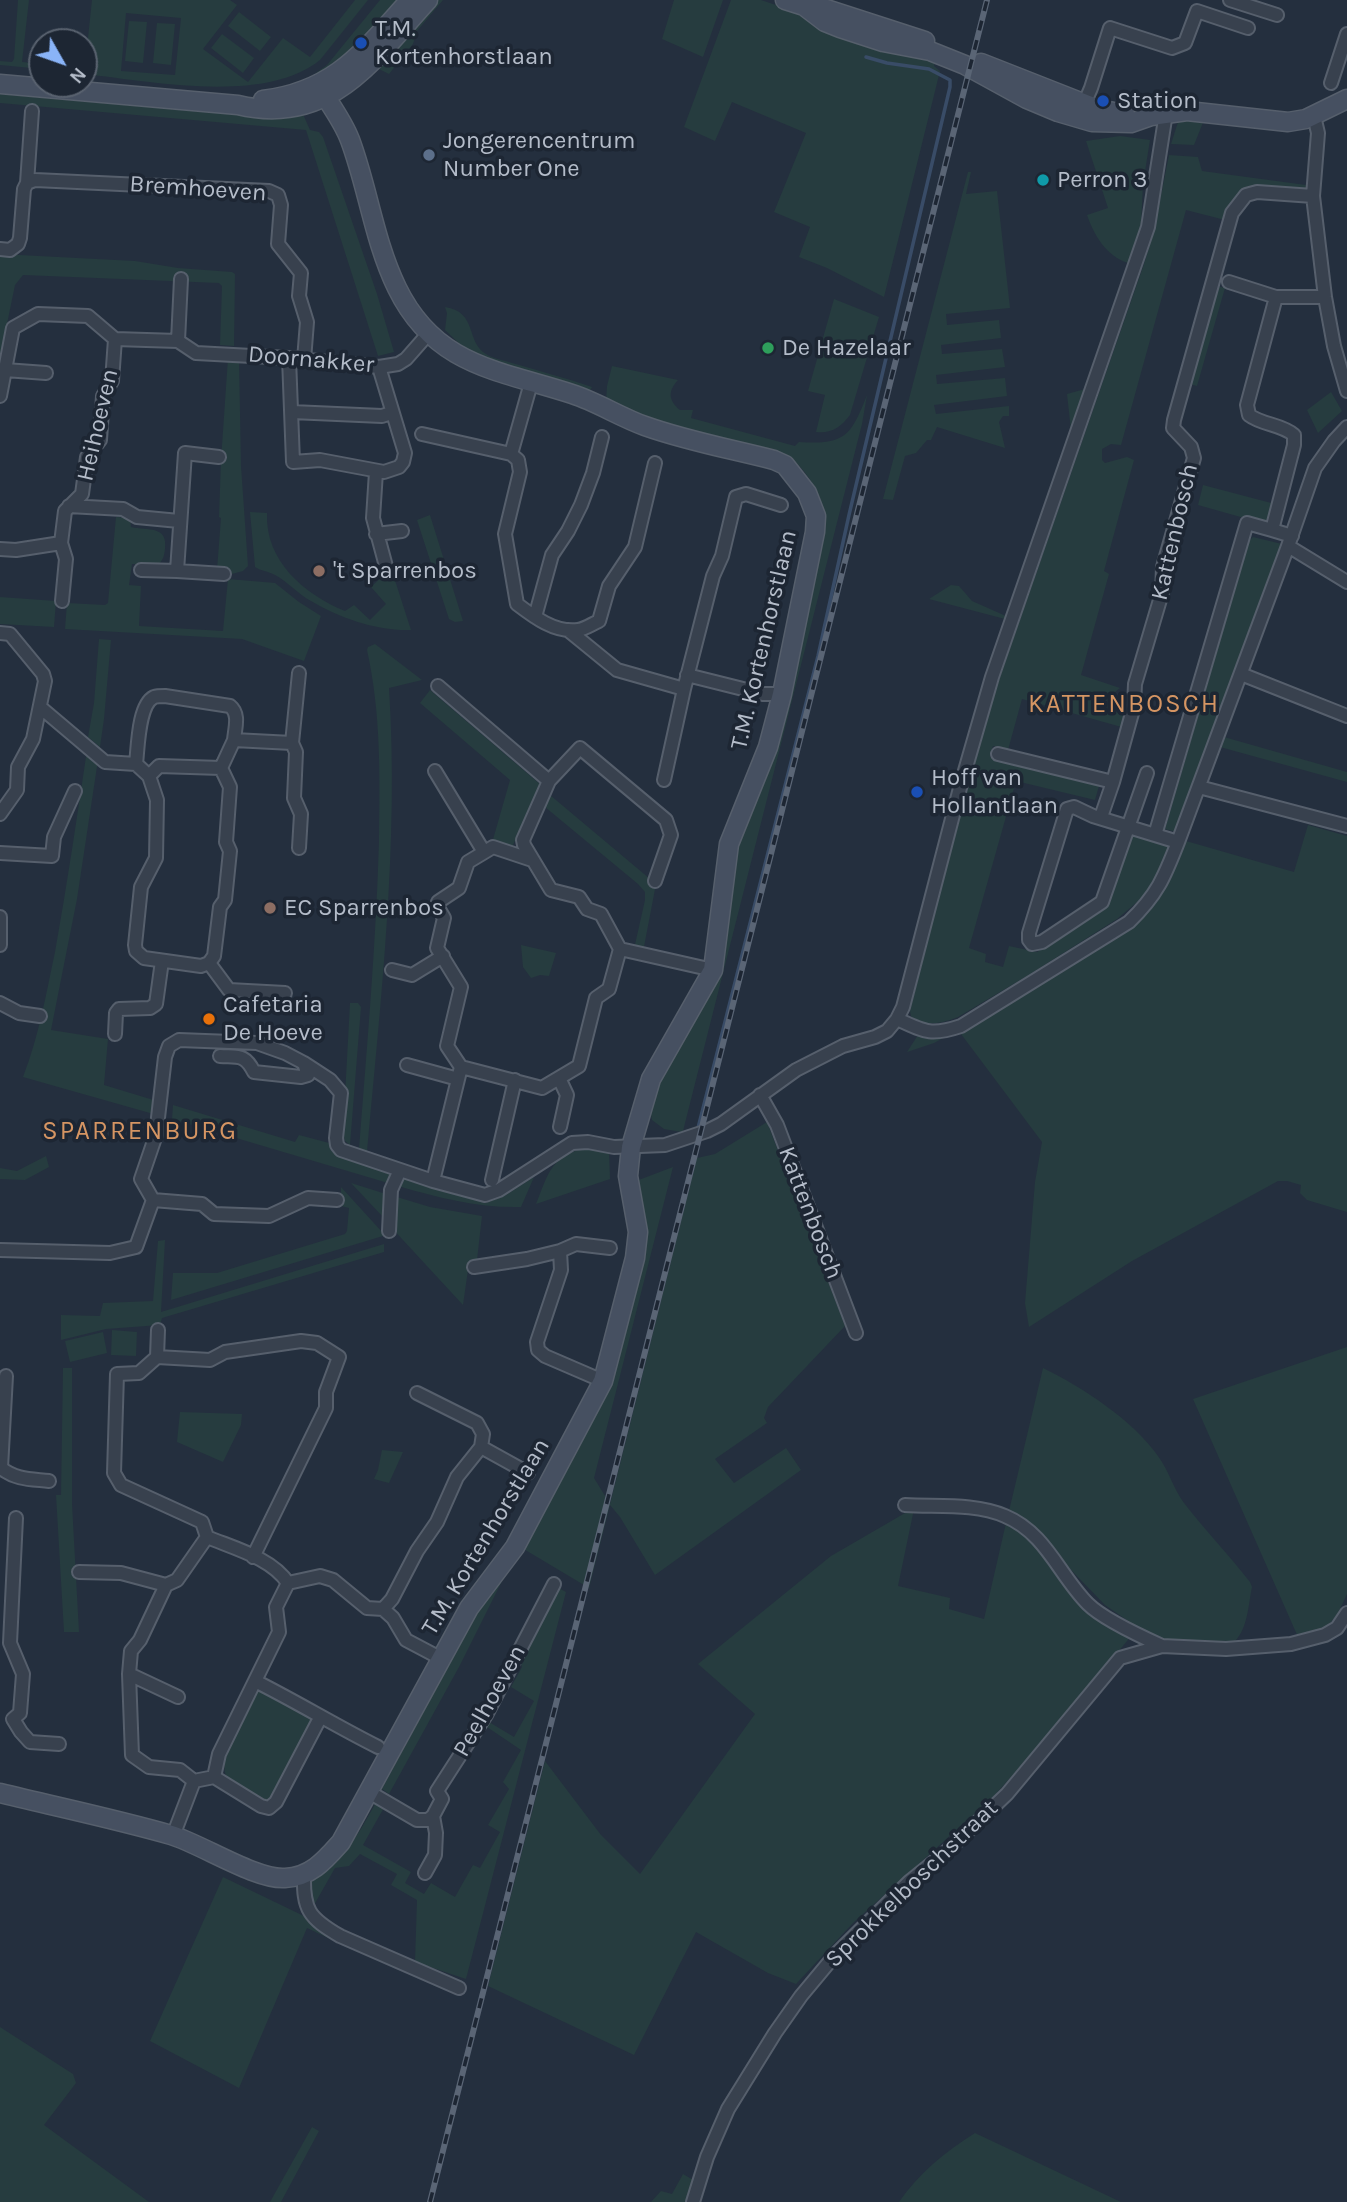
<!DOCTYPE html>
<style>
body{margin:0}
#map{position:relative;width:1347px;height:2202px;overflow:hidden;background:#242f3e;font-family:Karla,sans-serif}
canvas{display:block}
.north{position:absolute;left:28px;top:28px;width:70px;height:70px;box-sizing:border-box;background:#1d2633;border:2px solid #59626f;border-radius:50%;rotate:130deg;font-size:19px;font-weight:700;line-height:28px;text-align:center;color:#b4bcc9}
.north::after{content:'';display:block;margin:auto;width:24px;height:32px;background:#8ab4f8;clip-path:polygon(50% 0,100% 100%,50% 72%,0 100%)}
</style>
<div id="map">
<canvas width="1347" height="2202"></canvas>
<div class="north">N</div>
</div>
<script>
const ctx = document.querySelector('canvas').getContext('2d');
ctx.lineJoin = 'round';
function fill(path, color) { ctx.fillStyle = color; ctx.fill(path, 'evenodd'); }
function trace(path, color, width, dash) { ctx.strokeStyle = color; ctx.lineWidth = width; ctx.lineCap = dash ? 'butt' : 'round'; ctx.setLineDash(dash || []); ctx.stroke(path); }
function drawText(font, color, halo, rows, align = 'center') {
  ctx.font = font + ' Karla,sans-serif'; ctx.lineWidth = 7; ctx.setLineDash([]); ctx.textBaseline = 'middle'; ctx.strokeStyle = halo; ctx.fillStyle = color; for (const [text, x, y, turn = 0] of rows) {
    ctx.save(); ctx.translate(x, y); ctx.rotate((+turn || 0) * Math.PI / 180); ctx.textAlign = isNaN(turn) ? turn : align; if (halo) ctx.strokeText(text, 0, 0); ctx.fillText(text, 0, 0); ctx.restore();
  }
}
fill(new Path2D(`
 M18,0h11l-7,62 20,2v5l-42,-4v-4l12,1 2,-3z
 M92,0h138l7,5 -34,44 45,33 35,-44 27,19 45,-57h13l-48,60c-56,45 -169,21 -236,14v-25l3,-2zM126,13l55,5 -6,57 -54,-4z
 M380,0h26l-47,52 -49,33 -1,-7 18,-13z
 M436,0h7l-26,31 -4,13 -24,30 -14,-7z
 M674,0h49l-20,57 -41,-18z
 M731,0h30l175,59 -2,7 6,5 -56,226 -57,-29 -28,-11 11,-30 -36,-15 32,-79 -74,-31 -17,39 -31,-14z
 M239,12l32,25 -11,14 -32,-25z
 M129,21l18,1 -4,41 -18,-2z
 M157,23l18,1 -4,41 -18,-2z
 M222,34l32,24 -11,15 -32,-25z
 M0,94l252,22 15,1 35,-5 8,18 9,2 4,5 54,157 17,58 -16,4 -72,-226 -306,-27z
 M1179,119l25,1 -10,25 -23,-1z
 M1120,136l30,4 -7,44 -2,42 -13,37c-22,-7 -34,-28 -41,-48l21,-7 -22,-67z
 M1169,155l29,2 4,14 104,14 -1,10 -48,-8 -32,33 -39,-10 -65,235 -10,-1 -9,5v11l3,3 22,-6 7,3 -30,111 5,3 -28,101 39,13 -10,8c-2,13 7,16 18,22l-3,10 -103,-29 -14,51 -15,-4 -3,11 109,29 -4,14 -79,-19 -47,167 17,6 -1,8 18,5 6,-21 28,6 67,-43 5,-6 16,-57c2,-4 4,-9 8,-10 6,-2 30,8 38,10l-18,38 -10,13 -26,22 -90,57 -69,41c-14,6 -27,8 -42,5l-5,-6 -1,-5 29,-117 55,-200 150,-430 10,-33z
 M968,172h3l-5,22 31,-3 13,117 -64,6 1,11 52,-5 2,18 -60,7 1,9 60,-5 3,18 -69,8 1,9 68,-6 2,18 -73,9 2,9 73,-8v10h-6l-4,6 6,26 -68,-21 -6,13h-4l-11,13 -11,3 -12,44 -10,-1z
 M0,254l135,7 43,7 54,4 3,2 -1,72 -14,-1 2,-59 -3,-3 -196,-8 -8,10 -15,73z
 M1217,286l8,2 -28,98 -8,-2z
 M834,299l45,18 -29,98c-9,12 -19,19 -34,17l9,-37 -17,-4z
 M445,307c33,5 20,34 41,47 7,5 18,6 26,9 27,8 54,15 80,24l-3,5 -116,-35 -28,-27 2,-17z
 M228,358l11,1 2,107 7,100 -5,5 -15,4 -11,-5 4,-52 -2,-1 2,-57z
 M612,366l66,14c-10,11 -10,20 2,30h13l-2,8 104,28 4,-4c46,3 52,-6 68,-47l-5,29 -179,707 -1,1 -18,-3 -12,-9 -2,-9 5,-22 55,-98 26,-144 14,-37 23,-51 51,-238c1,-22 -16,-49 -33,-63l-139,-35 -46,-21 1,-16z
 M1085,389l-14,41 -4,-36z
 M1331,392l11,19 -24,22 -11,-23z
 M1203,485l72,19 -6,21 -71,-20z
 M250,512l17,1c-2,48 37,81 78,98l9,-6 16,15 16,-16 -15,-17 20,-19 20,62c-35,1 -71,-12 -100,-29 -13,-7 -23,-19 -36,-26 -7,-4 -14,-4 -20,-8z
 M430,515l33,106 -8,1 -6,-3 -32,-99z
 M116,517l14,1 1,9c17,4 37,-2 34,22 -1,8 -2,11 -7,16l-26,-1 -3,21 12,1 -2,40 84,5 5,-52 47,4 24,19 22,14 -17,45 -62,-22 -177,-10 2,-26 38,2 3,-2z
 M1253,537l29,7 -106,288 -11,-3 84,-288z
 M951,585l8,1 13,15 34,15 -1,3 -76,-20z
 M0,597l56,4 -2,26 -54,-3z
 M99,639l12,1 -7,79 -4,28 -12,-10 6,-34z
 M375,644l47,36 -33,8c10,154 -8,310 -22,464l-8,-3c8,-103 17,-205 20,-308 1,-65 2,-128 -12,-191l1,-3z
 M430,690l111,95 -29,62 -20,-4 18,-63 -90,-77z
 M1224,737l123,35v10l-127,-35z
 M87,750l11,10 -21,139 -26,131 57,9 -4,46 56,17 -3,13 -134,-38c16,-41 23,-83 32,-125 12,-67 22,-135 32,-202z
 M550,795l106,89 -13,68 -9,-3 11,-49v-8l-7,-8 -93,-77z
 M1308,825l39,11v376l-40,-12 -7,-7 1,-8 -14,-4h-9l-146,80 -103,66 -4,-24 10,-121 7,-40 -84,-112 201,-134 9,-12 18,-43 108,31z
 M521,945l35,8 -7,23 -9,-1 -9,3 -8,-11z
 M350,1003h8l3,4 -11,138 -5,-4 -2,-8z
 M951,1034l-17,9 -27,9 11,-17 9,2z
 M173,1105l122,37 4,-7 30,8 1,6 5,5 57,21 -4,8 -216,-64z
 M767,1122l78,204 -77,81 -4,11 3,5 -52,36 19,24 52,-35 15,22 -146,105 -35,-58 -10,-12 -21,83 -67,-40 39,-70 81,-234 -6,-63 37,-14 -79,311 16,26 87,-346 18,-4z
 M587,1148l22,3 1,28 -74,25c12,-29 15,-50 51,-56z
 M46,1156l3,11 -24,13 -25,-1v-11l17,3z
 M534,1177l-13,30c-42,1 -82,-9 -123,-21l4,-8 84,25 20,-8z
 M351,1183l35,11 -3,23z
 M341,1187l42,46v3l-212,64 2,-27h44l128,-39 2,-3 2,-23 -8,-2z
 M397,1197l33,10 52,9 -6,53 -8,1 -5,35 -73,-79 5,-26z
 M165,1240l-4,72 223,-68v8l-222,66 -2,7 -54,4 -45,11v-25l39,1 3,-13 50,-2 5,-60z
 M112,1330l25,2 -1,24 -25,-1z
 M103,1332l4,21 -37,9 -5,-21z
 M1347,1347v247c-14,31 -17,34 -49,43l-105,-238z
 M63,1368h9v136l7,128h-15l-8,-137h5z
 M1043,1368c39,19 90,52 115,88 11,15 15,32 26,47 21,27 45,52 66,79l2,5c-4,19 -4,44 -20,57l-69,1 -58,-40 -64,-66 -32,-28z
 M180,1412l62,2 -1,11 -18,37 -46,-20z
 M382,1450l21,2 -14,31 -15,-4 4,-9z
 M912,1509h2l-16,77 52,12 -1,11 35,10 22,-96 13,6 63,68 50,38 -76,92 -64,71 -139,125 -57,61 -28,-11 -72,-41 -62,123 -146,-69 57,-225 56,74 39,39 115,-160 -57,-50 133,-108z
 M509,1567l-50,100 -70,127 -7,-5 98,-182z
 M555,1586l11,6 -100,387 -51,-17 2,-62 -26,-15 6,-11 -37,-20 -11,12 -14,2 -21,37 -3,1 -5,-17c8,-15 23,-22 35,-34 16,-16 26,-37 37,-56l8,5 -23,41 48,27 -6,11 19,11 7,-11 24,14 18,-32 7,3 20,-36 -12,-7 21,-36 -6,-7 18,-32 -34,-23 2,-5 25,15 20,-36 -23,-14 11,-20 -2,-6z
 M256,1689l8,1 54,29 -49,84c-12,-7 -28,-13 -39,-22 -19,-17 17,-74 26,-92z
 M223,1877l141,68 -4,8 -53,-25 -68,160 -89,-47z
 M0,2027l73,47 3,9 -32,42 105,77h-149z
 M312,2127l7,4 -38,71h-11z
 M975,2133l146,69h-222c20,-29 46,-50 76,-69z
 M683,2174l12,7 -8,21h-36l10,-11 11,3z`), '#263c3f');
trace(new Path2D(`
 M698,1128l120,-472 31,-141 101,-428v-7l-21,-11 -42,-6 -21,-6`), '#394c67', 3.5);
const street = new Path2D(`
 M1230,0l47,15
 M1331,83l16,-49
 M1082,109l9,-21 19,-60 62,20 13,-5 12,-32 51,17
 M1314,116l4,17 -5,63 12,101 9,49 13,45
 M27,183l8,-3 234,11 9,4 3,10 -3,39 23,29 -2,23 8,26 -3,38
 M0,249l10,1 8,-6 2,-6 4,-49 3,-6 5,-72
 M1229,282l47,15h49
 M1276,297l-29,108 2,10c13,10 32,9 45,20v10l-22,85 20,6
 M178,341l3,-62
 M289,358l4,104 27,-2 64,12 15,-5 4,-5 2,-9 -26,-86
 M5,370l41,3
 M0,396l13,-68 25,-14 50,2 27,23 63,2 18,12 93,5 90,9 19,-3 8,-5 22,-25
 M292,412l90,4 9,-3
 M422,434l89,20 7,6 2,12 -15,62 12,70c17,13 38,29 61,26 7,-1 14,-6 21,-9l10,-35 26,-39 20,-84
 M511,454l20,-71
 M219,457l-34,-4 -8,118 47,3
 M376,472l-3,46 14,52
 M69,506l54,3 14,8 42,4
 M376,534l26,-3
 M1288,546l59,36
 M0,549l16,1 45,-7
 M141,570l36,1
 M62,601l4,-42 -5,-16 4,-32 17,-17 5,-37 13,-17 3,-44 9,-15 3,-42
 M535,617l17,-62 16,-24 13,-26 12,-32 9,-36
 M568,630l49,40 67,19
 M0,633l10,1 33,40 2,7 -12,58 -15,28 -1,23 -17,24
 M299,673l-7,70 4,9 -2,46 7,16 -2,34
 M1241,674l106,42
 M687,675l76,19h19
 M438,686l111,95 -26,59 1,5 27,45 28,7 8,12 14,5 19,35 -11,40 -13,9 -17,68 -37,22 -81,-21 -14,-21 14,-59 -24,-39 7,-30 -7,-12 1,-4 21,-14 9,-26 25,-15 39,13
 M40,707l65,55 31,2
 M998,754l115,28 -12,35
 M221,768l9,19 -4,55 4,9 -5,49 -5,7 -6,49 -5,7 -8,3 -57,-8 -8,-7 -1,-6 6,-58 15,-29 1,-58 -8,-24 -13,-12c2,-16 2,-59 18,-67 3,-1 8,-1 11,-1l65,10c10,8 5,22 4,34
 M435,771l49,81
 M1147,773l-45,129 -60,40 -10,2 -3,-4v-7l38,-124 7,-2 19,9 62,19
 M149,776l10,-10 62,2 13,-28 58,3
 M664,780l20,-91 29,-113 9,-20 14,-59 10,-3 35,11
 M549,781l31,-33 86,72 5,15 -16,46
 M1113,782l21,-76 1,-22 27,-91 1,-26 31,-109 -3,-11 -18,-19 1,-8 58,-207 14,-18 11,-3 56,4
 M1199,787l148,39
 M1178,842l-23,-7 92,-312 25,7
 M0,853l52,3 2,-19 21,-46
 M0,917v28
 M620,949l93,21
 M209,963l20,27 56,3
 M392,970l20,5 31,-19
 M0,1003l19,10 21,3
 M897,1019c28,13 34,17 64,7l168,-104c28,-27 35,-44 49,-80l110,-296 27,-78 19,-27 13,-14
 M115,1034l1,-21 3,-4 31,-1 6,-4 6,-43
 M220,1056c19,1 25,-2 34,16l47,5 7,-2 -4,-12
 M407,1065l51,14
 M559,1078l8,17 -7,32
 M760,1095l17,30 79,208
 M492,1180l23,-100
 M433,1181l28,-114
 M153,1200l49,4 12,10 55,2 39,-18 29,2
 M389,1231l2,-41 9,-20
 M0,1250l110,3 26,-6 17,-47 -12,-21 15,-44 9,-78 4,-11 10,-6 78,3 28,10 19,10 26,17 11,13 -5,45 1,7 4,5 92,31 52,14 14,-5 73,-47 16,-1 26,5 51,-2 42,-14 14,-7 75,-54 47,-24 32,-9 12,-6 10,-12 6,-12 57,-219 32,-111 156,-450 18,-114
 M560,1251l1,19 -24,72 1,8 7,6 58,25
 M474,1267l53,-8 33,-8 16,-7 34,4
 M157,1357l1,-27
 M6,1376l-5,92c15,12 30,11 48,13
 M481,1447l47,26
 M905,1505c32,2 70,-2 100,11 41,17 54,59 83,88 15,15 54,33 74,42
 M16,1518l-6,125 13,31 -3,39 -7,6 8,13 9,10 29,2
 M207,1537l-5,-15 -81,-37 -7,-12 3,-99 22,-1 18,-16 53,3 15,-8 76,-11 16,2 22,14 -13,35v16l-73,149
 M79,1572l42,1 45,12
 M383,1609l9,-10 25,-48 20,-29 20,-45 24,-30 2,-13 -6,-11 -60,-30
 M129,1674l49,23
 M255,1681c42,21 81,45 123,66
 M214,1777l47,29 8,2 7,-6 44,-84
 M194,1781l-14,-11 -31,-3 -17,-12 -3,-81 2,-23 9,-11 26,-55 11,-5 30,-43c26,11 65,21 81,46
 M369,1792l48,28h11l5,-4
 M173,1836l21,-55 20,-4 5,-23 60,-122 -3,-25 12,-24 32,-7 13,4 34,28 16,1 10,9 13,22 36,19
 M425,1873l10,-18 1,-22 -3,-17 9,-17 -5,-8 49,-76 68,-131
 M304,1874c-1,36 5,44 36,62l119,52
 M693,2202l14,-45 21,-48 47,-76 26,-37 35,-42 73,-72 37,-30 61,-58 113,-136 42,-12 64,3 65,-5 34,-9 12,-7 10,-15`);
const secondary = new Path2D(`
 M785,0l19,6 16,1 105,34
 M804,6l21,16 15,6 43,14 47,9 35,14 62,34 31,13 34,10 39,1 20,-7 36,-5 101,11 18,-3 41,-20
 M981,63l117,46 27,5
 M0,84l238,21c93,22 136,-46 190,-105
 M263,100c73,-9 101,-50 147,-100
 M0,1793c57,14 115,26 171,42 30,9 85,45 114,43 26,-1 40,-18 56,-36l128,-234 46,-61 88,-166 32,-123 3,-26 -10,-56 3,-29 20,-68 62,-109 16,-126 39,-97 14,-53 33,-162 1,-16 -9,-23 -22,-28 -11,-5c-43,-11 -87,-19 -129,-34 -25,-9 -48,-24 -73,-32 -74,-24 -137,-28 -175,-106 -23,-47 -29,-100 -47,-148 -7,-19 -21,-37 -32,-55`);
trace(street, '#565f6c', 16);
trace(secondary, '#565f6c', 21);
trace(street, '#38414e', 12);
trace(secondary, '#465061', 18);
const rail = new Path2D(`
 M430,2202l557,-2202`);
trace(rail, '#5a6575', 6);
trace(rail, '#1d2633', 3.5, [10]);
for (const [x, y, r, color] of [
 [361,43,7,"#1a4fb4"],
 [1103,101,7,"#1a4fb4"],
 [429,155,7,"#5c6f8a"],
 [1043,180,7,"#0f9aa8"],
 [768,348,7,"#2e9e5b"],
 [319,571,7,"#8d6e63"],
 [917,792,7,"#1a4fb4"],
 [270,908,7,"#8d6e63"],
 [209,1019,7,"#e8710a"]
]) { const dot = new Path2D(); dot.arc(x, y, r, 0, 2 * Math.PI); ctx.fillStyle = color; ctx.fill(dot); trace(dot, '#1d2633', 2.5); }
drawText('24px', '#b4bcc9', '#1d2633', [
 ["T.M.",375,29],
 ["Kortenhorstlaan",375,57],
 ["Station",1117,101],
 ["Jongerencentrum",443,141],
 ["Number One",443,169],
 ["Perron 3",1057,180],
 ["De Hazelaar",782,348],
 ["'t Sparrenbos",333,571],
 ["Hoff van",931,778],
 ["Hollantlaan",931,806],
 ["EC Sparrenbos",284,908],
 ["Cafetaria",223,1005],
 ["De Hoeve",223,1033]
], 'left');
drawText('24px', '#b4bcc9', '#1d2633', [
 ["Bremhoeven",198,189,4],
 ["Doornakker",311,360,5],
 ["Heihoeven",98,425,-77],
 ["Kattenbosch",1175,532,-77],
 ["T.M. Kortenhorstlaan",764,640,-77],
 ["Kattenbosch",810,1213,69],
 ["T.M. Kortenhorstlaan",486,1537,-59],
 ["Peelhoeven",490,1701,-61],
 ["Sprokkelboschstraat",912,1884,-44]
]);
ctx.letterSpacing = '2px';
drawText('26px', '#d59563', '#1d2633', [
 ["KATTENBOSCH",1124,705],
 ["SPARRENBURG",140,1132]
]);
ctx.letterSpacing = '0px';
</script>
